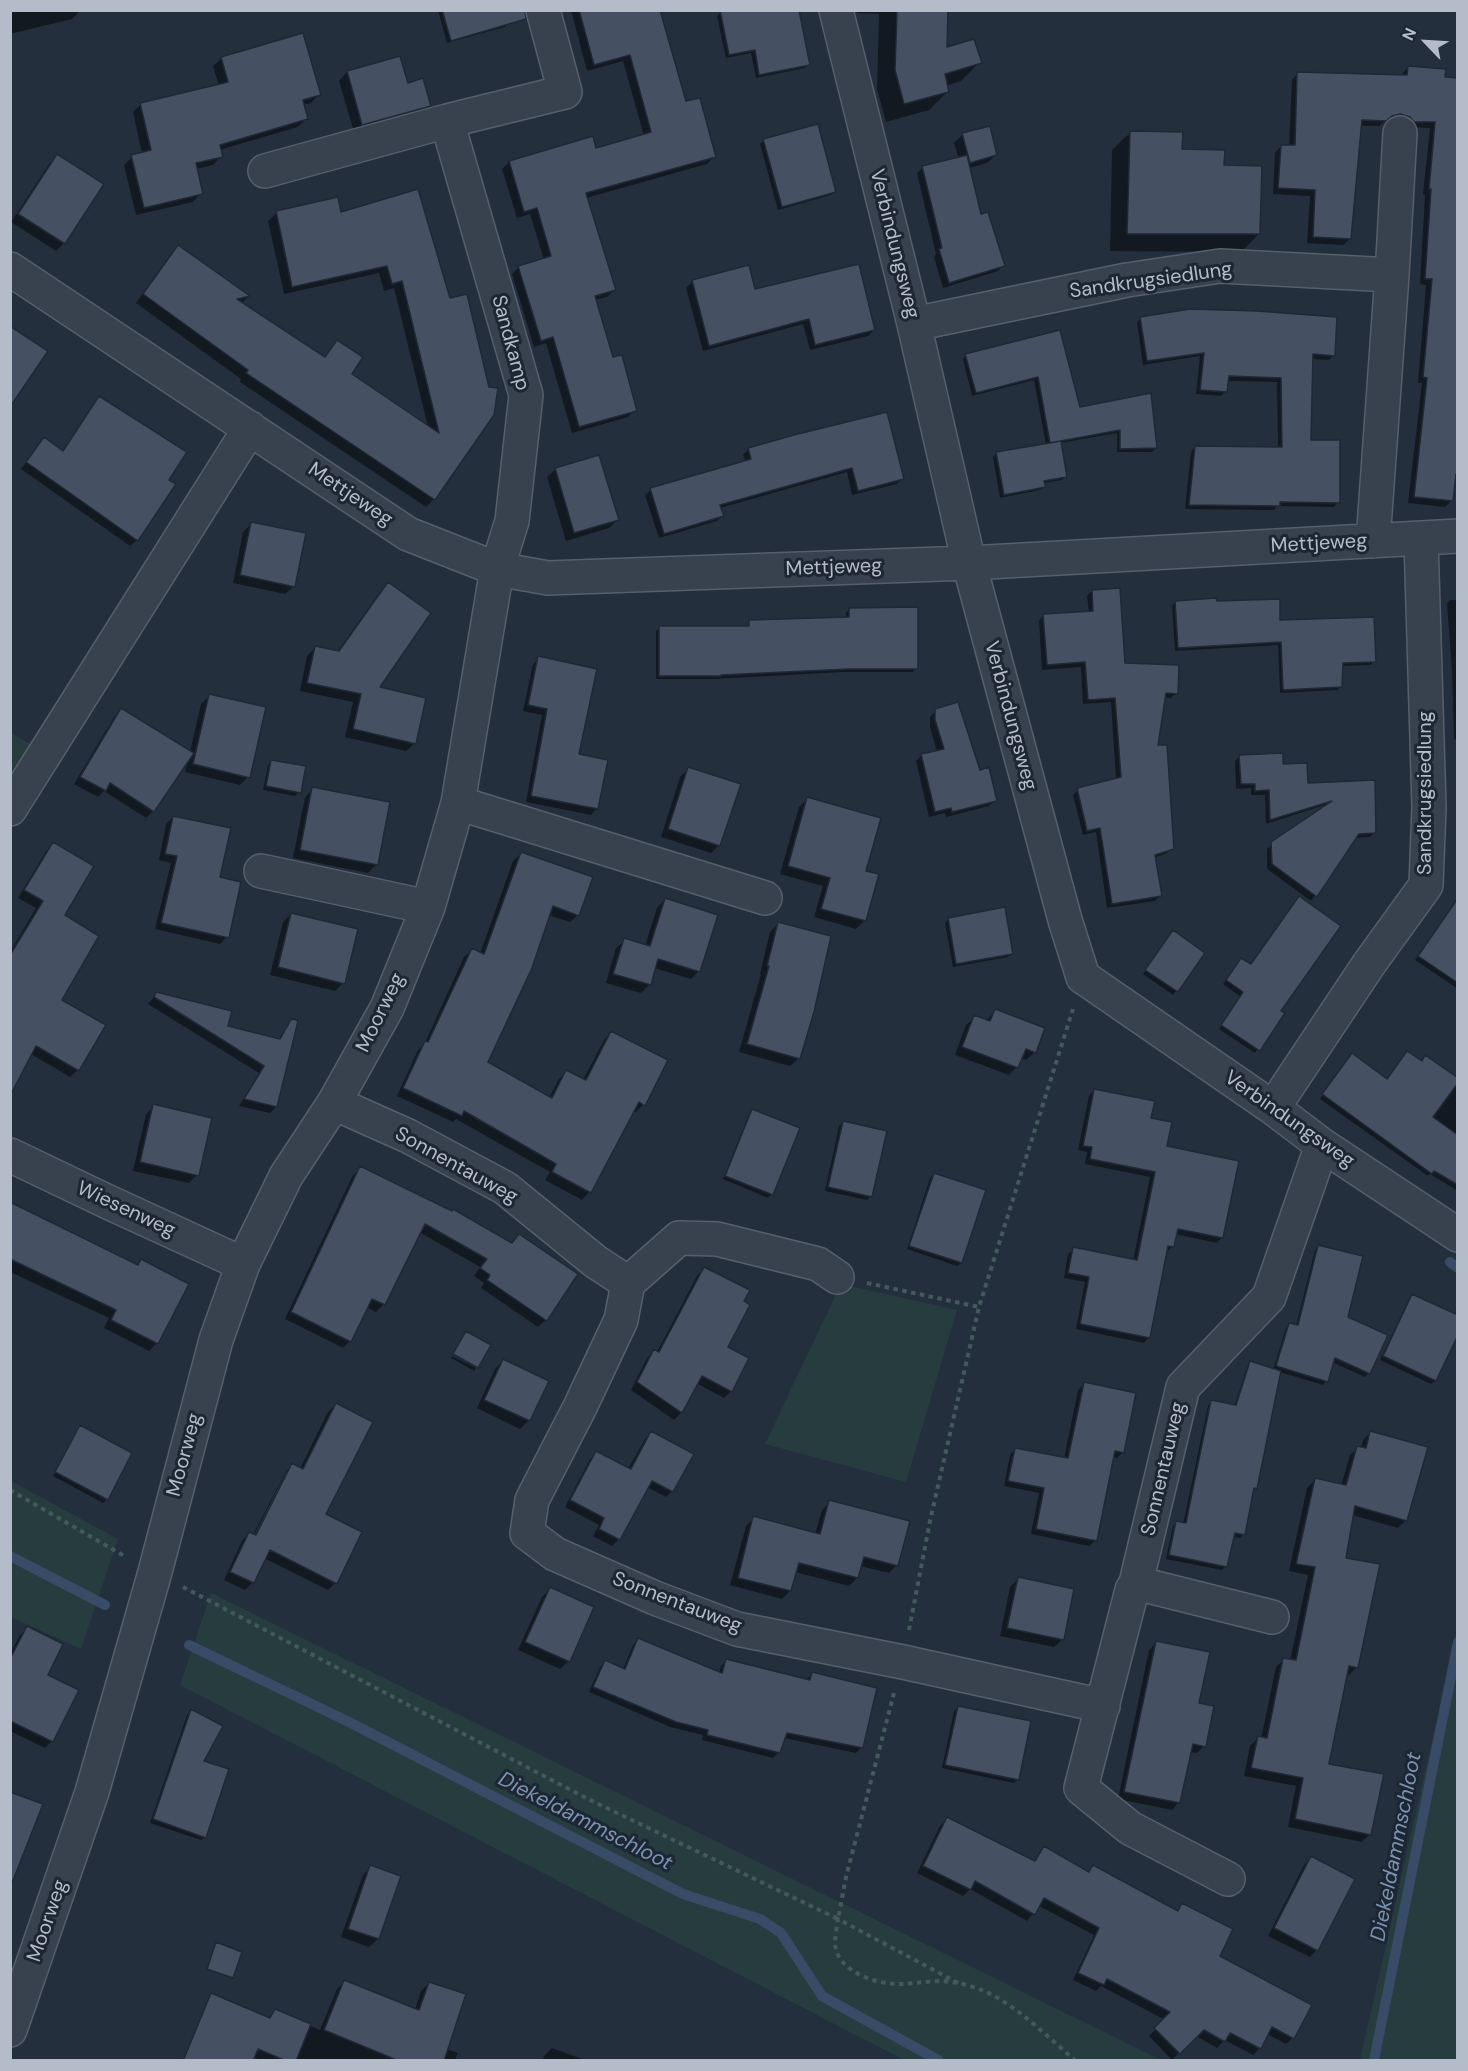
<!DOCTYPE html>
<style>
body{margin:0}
#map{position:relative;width:1468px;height:2071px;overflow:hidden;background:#242f3e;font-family:"DM Sans",sans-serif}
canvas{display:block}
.frame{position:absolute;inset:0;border:12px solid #b4bcc9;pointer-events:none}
.north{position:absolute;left:1396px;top:12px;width:60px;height:60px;-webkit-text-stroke:4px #1d2633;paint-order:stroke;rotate:295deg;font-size:16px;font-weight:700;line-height:24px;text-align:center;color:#b4bcc9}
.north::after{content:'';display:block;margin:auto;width:21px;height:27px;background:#b4bcc9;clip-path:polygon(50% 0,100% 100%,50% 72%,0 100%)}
</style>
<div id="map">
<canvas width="1468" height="2071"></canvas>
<div class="frame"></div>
<div class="north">N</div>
</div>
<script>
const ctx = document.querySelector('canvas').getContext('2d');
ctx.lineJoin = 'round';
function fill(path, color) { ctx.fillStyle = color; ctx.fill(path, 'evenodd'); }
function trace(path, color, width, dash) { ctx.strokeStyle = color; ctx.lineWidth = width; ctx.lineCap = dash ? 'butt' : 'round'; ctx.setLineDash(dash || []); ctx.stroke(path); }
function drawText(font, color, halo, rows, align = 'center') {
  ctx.font = font + ' "DM Sans",sans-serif'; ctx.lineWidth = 6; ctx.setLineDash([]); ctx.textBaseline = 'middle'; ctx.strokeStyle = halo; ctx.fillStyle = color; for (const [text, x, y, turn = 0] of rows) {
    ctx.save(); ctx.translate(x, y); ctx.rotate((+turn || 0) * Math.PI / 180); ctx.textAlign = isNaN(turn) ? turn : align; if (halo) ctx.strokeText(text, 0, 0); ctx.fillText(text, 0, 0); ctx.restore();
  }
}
fill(new Path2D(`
 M11,733l26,15 -26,42z
 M841,1284l116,26 -51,172 -141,-38z
 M11,1481l107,58 -37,110 -70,-32z
 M211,1593l950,467h-257l-724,-375z
 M1457,1630v430h-97z`), '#263c3f');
fill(new Path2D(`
 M10,10h68v3l-6,6 -62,15z
 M438,10h67l3,13 -3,4 -58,16z
 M571,10h87l27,93 29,54 -7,7 -121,34 28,92 -7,7 -12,3 17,59 23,51 -7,7 -56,16 -26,-90 -12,4 -22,-73 7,-7 25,-7 -14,-46 -13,4 -15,-49 7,-7 83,-24 3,12 49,-14 -21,-75 -36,10z
 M857,10h89v39l34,13 -19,19 -15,5 2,5 -19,19 -43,12 -9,-33 2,-75 -22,-1z
 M721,12l87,52 -3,4 -49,10 -5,-25 -25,5 -9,-42z
 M222,58l97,37 -8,8 -9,2 4,14 -8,8 -79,23 2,6 -8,9 -17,4 5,24 -8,9 -57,13 -12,-50 8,-8 10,-3 -9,-42 8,-8 78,-18 -6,-20z
 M1408,67l36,4 7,430 -6,6 -37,-4 14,-120h-4l8,-98 -6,-1 5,-89 -2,-1 7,-66 -22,-1 -15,-7 -9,2 -5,4h-19l-10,113 -7,6 -36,-2 3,-47 -37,-2 2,-41 6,-7 8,1 3,-67 6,-7 104,4v-3z
 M347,72l60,12 22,21 -8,9 -67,18 -15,-51z
 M1130,133l93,34 36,67 -18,18 -131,-1 2,-101z
 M963,134l33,21 -9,8 -18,5 11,47 23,51 -5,5 -55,17 -9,-31 2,-3 -19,-81 6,-6 36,-8 -5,-16z
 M764,140l71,51 -4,4 -53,15 -18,-66z
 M57,156l7,87 -8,8 -45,-29 38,-58z
 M277,213h63l109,86 17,-4 -32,204 -8,8 -186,-125 1,-3 -105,-76 34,-48 8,-8 70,50 -7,7 83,54 13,-16 13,33 78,52 -34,-139 -10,3 -5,-18 -95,21 -16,-73z
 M748,267l6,24 120,39 -6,6 -58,14 -7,-26 -100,27 -17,-63 6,-6z
 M1141,318l192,37 -4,5 -18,-1 -2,82 29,61 -4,5 -57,-1 -3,4 -89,-1 6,-57 4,-5 83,1 -1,-66 -50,-1 -1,10 -5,5 -25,-2 4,-38 -57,9 -6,-42z
 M1059,332l19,77 78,39 -4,4h-35v-19l-57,10 5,33 -3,4 -19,3 1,4 -4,3 -40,8 -7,-41 4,-4 49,-8 -12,-65 -62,16 -9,-37 3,-4z
 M99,398l68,82 -30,60 -7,6 -109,-77 23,-30 18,13 31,-47z
 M886,414l16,65 -5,5 -45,11 -5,-23 -127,36 2,7 -5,6 -58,17 -14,-43 6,-5 95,-28 -3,-7 6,-6z
 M556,469l61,51 -8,8 -43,13 -19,-64z
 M251,524l43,62 -9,8 -52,-11 10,-51z
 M388,584l-11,104 38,55 -9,8 -61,-14 8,-35 -53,-11 7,-35 8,-8 22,4 43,-60z
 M1092,591l31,73 53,29 -5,5h-7l-7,49 15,101 -5,5 -13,5 6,38 -5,5 -48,7 -11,-76 -13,3 -10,-40 5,-5 38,-10 -5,-78 -28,2 -2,-37 -39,3 -3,-50 5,-4 45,-4 -2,-16z
 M1450,600h8v176l-2,-37 -2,1 -2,-69 -5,-67z
 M1175,602l40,1 64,18 95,40 -3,4 -30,1v21l-4,3 -57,3 -2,-48 -103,6 -3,-45z
 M849,609l67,59 -3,4h-69l-129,7h-59v-48l4,-3h86l4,-6 96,-3v-6z
 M539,658l58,150 -6,7 -65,-13 16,-87 -19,-4 10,-47z
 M210,695l38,82 -8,8 -55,-13 3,-12 -35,51 -7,7 -42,-27 -6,6 -24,-13 40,-67 7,-7 69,42 11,-48z
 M936,711l43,60 16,29 -6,6 -43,11 -1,-4 -16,4 -13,-56 6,-6 15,-3 -7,-25v-10z
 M1240,756l42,10 25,19 66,-3 2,50 -5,5 -16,1 -43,63 -44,-32v-20l61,-45 -62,20 -1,-29h-14v-7l-15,1 -1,-28z
 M271,762l28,30 -4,4 -32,-6 5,-25z
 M689,768l30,77 -8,8 -50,-16 19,-60z
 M313,789l64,75 -9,9 -75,-15 12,-61z
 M807,799l57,73v49l-8,8 -42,-12 9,-31 -43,-12 19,-67z
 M173,817l54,120 -7,7 -65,-15 16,-66 -12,-3 7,-36z
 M53,844l10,71 -3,85 18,70 -8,7 -39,-23 -21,39v-141l26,-44 -18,-10 28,-47z
 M521,854l57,61 -8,7 -22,-7 -62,147 63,36 10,-19 8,-7 16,8 21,-40 8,-8 31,73 -7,7 -3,-1 -44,81 -7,8 -37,-20 5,-8 -94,-53 -3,3 -56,-26 21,-46 6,-5 40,-88 8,-7 8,4 33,-93z
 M665,899l34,72 -8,8 -37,-11 -5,17 -8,8 -35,-10 10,-35 9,-8 20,6 12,-38z
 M291,914l52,69 -8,8 -65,-16 13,-53z
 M949,919l63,34 -4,4 -55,10 -8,-44z
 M1444,919l14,9v61l-43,-29z
 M778,924l21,134 -9,8 -51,-14 22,-78h-1l10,-42z
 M1169,936l34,17 -30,42 -30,-21z
 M1241,959l38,52 -24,42 -36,-24 22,-32 -18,-13z
 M156,994l70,34 52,12 15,-20 -17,87 -6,6 -31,-7 20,-33 -111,-69z
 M995,1011l40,41 -9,8 -5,-2 -4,9 -8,8 -54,-20 11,-30 9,-8 11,4z
 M1348,1059l39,22 34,-19 37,18v111l-28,-17 -2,2 -108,-77z
 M1094,1090l72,58 56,89 -5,6 -42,-9 -2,12 -5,5h-2l-17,86 -5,6 -68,-14 9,-47 -21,-4 4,-24 6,-5 59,12 17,-84 -65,-13 2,-12 -9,-2 11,-54z
 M154,1106l43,69 -8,8 -56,-12 13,-57z
 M752,1111l20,83 -4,4 -45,-19 26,-65z
 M843,1123l28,73 -4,4 -42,-9 14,-65z
 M361,1168l150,75 8,-7 27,84 -8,7 -57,-39 3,-5 -10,-7 6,-9 -61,-35 -35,72 -8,8 -10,-5 -16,34 -7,7 -58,-29 68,-144z
 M934,1174l50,17 -23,72 -4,3 -50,-17 23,-71z
 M10,1204l127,62 4,-5 16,82 -8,8 -45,-23 5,-10 -99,-46z
 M1319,1246l50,127 -4,4 -33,-15 -6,19 -3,4 -43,-13 -24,116 -4,4 -8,42 -4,4 -8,-2 -6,30 -4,4 -56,-11 7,-33 4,-3 6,1 25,-118 3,-4 23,5 13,-40 3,-4 23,7 13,-42 4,-4 6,2 19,-76z
 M704,1268l22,80 5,43 -7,7 -28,-15 -15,30 -7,7 -43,-30 16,-32 7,-7 3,1 40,-76z
 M1413,1296l45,36 -23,49 -4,3 -51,-24 29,-61z
 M452,1356l24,12 -2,3 -23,-13z
 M503,1360l44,21 -19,40 -8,8 -43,-21 18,-39z
 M1084,1384l39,68 -6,6 -5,-1 -17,84 -6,5 -58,-12 8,-41 -35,-7 6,-31 5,-6 49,10 14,-69z
 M336,1404l-12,111 11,68 -7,7 -64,-32 -11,24 -8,8 -21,-10 18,-39 7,-8 4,2 32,-62 7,-8 8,4 28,-57zM286,1472h3l-35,70 -3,-1z
 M80,1427l27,72 -4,4 -50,-27z
 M1371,1432l35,88 -8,8 -46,-13 -8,44 13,108 -8,8 -3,-1 -19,91 43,69 -8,8 -74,-15 8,-41 -52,-10 6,-30 8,-8 3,1 15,-72 8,-7 6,1 18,-86 -19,-4 18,-83 8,-8 26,6 9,-31 8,-7h3l2,-8z
 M651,1433l21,58 -6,6 -19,-10 -29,53 -6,6 -19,-10 6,-11 -34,-18 25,-48 7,-6 31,16 17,-30z
 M830,1502l67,63 -8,8 -29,-7 -3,12 -8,8 -54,-14 -5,19 -8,8 -52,-14 16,-59 8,-8 61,16 7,-24z
 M1018,1579l45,60 -9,8 -54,-11 10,-49z
 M550,1589l19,72 -9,8 -42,-19 24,-53z
 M27,1628l19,47 6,66 -7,7 -35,-17v-77l10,-19z
 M639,1639l80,35 2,-8 5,-5 81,18 5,-5 50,73 -6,6 -72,-15 -5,14 -6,6 -71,-18 1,-5 -33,-8 -81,-35 11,-25 5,-5 18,7 10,-24z
 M1156,1643l48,103 -7,7 -8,-1 -10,50 -7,8 -54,-11 31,-149z
 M958,1708l60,71 -4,4 -72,-15 12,-57z
 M191,1711l11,51 3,75 -4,3 -51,-17 37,-108z
 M947,1819l86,43 11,-14 44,25 5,-6 83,44 6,-6 36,51 75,82 -7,6 -19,-10 -7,14 -7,7 -28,-15 -8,8 -21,-12 -24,24 -23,-24 16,-16 -64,-34 -5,5 -23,-11 21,-45 -55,-29 -12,15 -57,-32 -7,7 -46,-23 23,-47z
 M1311,1858l6,92 -7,7 -42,-21 36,-71z
 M371,1867l28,10 -21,62 -9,8 -28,-10 22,-62z
 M345,1981l70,29 6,-19 8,-8 18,66 11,4 -3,7h-195l-7,-3 15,-39 7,-7 45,19 17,-41z
 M552,2048l33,12h-42l1,-4z`), '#0007');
trace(new Path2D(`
 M1450,1262l8,6
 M10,1556l95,49
 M189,1645l158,76 336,173 77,25 21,14 41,63 116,64
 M1374,2060l84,-418`), '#394c67', 10);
const building = new Path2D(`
 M442,10h83l1,9 -75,22z
 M579,10h81l26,91 14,-3 16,59 -130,36 30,97 -21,6 18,61 9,-2 15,56 -58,16 -26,-90 -12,4 -23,-75 33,-10 -14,-48 -13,4 -15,-51 84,-25 3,12 55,-16 -21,-77 -36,10z
 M720,10h79l11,55 -51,10 -4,-25 -26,5z
 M897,10h51l-1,37 27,-8 8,24 -37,11 4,18 -45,12 -9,-34z
 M303,33l18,62 -18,5 5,19 -88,26 3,12 -27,6 7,31 -59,14 -13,-53 20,-5 -11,-47 88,-21 -7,-25z
 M400,56l8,27 15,-5 8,28 -69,19 -15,-54z
 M1408,66l38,3 -1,8 13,1v396h-2l-3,27 -39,-4 13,-119 -4,-1 9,-98h-7l6,-90h-2l6,-67h-21l-4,-5 -10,-3 -8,2 -6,5 -24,-1 -11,119 -38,-2 2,-47 -37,-2 3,-43h14l2,-73 110,3z
 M818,124l18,68 -54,15 -19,-68z
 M990,126l7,29 -27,8 -8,-30z
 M1130,131l53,1 -1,17 43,1 -1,15 38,1 -2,68h-133z
 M57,154l47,30 -39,60 -47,-30z
 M967,155l14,59 7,-2 17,54 -56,17 -10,-34 3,-1 -20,-82z
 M418,189l32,109 17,-4 22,93 9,1 -4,27 -59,85 -189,-127 2,-3 -105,-76 35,-49 72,51 -13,3 88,58 12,-17 26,17 -11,17 87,59 -37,-152 -10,3 -5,-18 -95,21 -16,-76 62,-14 3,15z
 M859,264l16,66 -60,15 -6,-26 -100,27 -17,-66 57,-15 6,24z
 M1190,309l67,2 80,6 -2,39 -22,-2 -2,86h29v63l-60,-1v4l-91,-1 6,-59 87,1 -1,-69 -52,-2 -2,16 -27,-2 4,-37 -57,8 -7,-44z
 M10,326l38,25 -38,56z
 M1060,330l20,77 71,-14 6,55 -37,1v-19l-70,13 -12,-66 -62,16 -11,-39z
 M99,396l88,56 -18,28 7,4 -38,57 -112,-79 18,-25 19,14z
 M887,412l17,67 -46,12 -6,-23 -132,37 4,11 -60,18 -14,-46 101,-29 -3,-11 46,-13z
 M1061,441l6,36 -23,4 2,6 -42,8 -8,-43z
 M599,455l20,65 -45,13 -19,-65z
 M251,522l55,11 -11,54 -55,-12z
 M388,582l43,31 -51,74 46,11 -10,46 -63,-15 8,-35 -54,-11 8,-37 24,5z
 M1120,588l5,75 54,2 -1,29 -12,-1 -8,52h9l7,104 -19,6 7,41 -50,8 -12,-76 -13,3 -10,-43 44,-11 -6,-79 -27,2 -3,-38 -38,3 -4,-51 50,-3 -1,-21z
 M1216,598l1,3 63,-2v21l94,-3 2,45 -33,1 -1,24 -59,3 -2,-48 -103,6 -3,-47z
 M918,607v62h-69l-128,6v1h-62v-50h90v-6l100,-3v-9z
 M538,656l59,13 -18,85 29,6 -10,49 -67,-13 16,-87 -19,-4z
 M209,694l57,13 -16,71 -57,-14z
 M958,702l22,68 9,-3 8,34 -45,11 -1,-4 -16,4 -14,-58 23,-5 -9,-29v-11z
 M121,708l73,45 -40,59 -44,-29 -4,8 -26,-14z
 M1283,753v11l24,-1 1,20 67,-3 1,53 -17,1 -42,63 -45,-33 -1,-22 61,-41 -62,19 -1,-30 -14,1v-7h-14l-2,-29z
 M271,760l35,6 -5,27 -35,-7z
 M688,767l53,17 -21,62 -52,-17z
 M312,787l78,15 -12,63 -78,-15z
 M807,797l74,21 -15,53 13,3 -13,47 -45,-12 9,-31 -42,-12z
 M173,816l58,12 -11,49 21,5 -12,56 -68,-15 16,-67 -12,-2z
 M53,842l41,24 -29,49 34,21 -37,64 44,25 -27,46 -43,-25 -26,50v-141l33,-54 -19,-11z
 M521,852l72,25 -14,39 -26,-10 -21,62 -44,94 64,36 14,-28 20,10 25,-49 57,29 -23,46 -6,-4 -48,91 -39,-21 4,-8 -92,-53 -2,5 -59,-28 22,-47 3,1 44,-94 12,6z
 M1299,896l42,30 -60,85 4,2 -25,38 -39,-26 22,-33 -17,-12 15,-22 10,6z
 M665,898l53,17 -18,57 -42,-13 -7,26 -38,-11 11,-36 26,8z
 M1458,898v85l-40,-27z
 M1005,907l8,47 -57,10 -8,-46z
 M291,913l67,16 -13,55 -67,-17z
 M778,922l53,14 -17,76 -14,47 -53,-15 22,-78h-2z
 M1173,930l32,23 -27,39 -33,-22z
 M156,992l76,19 -4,15 52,13 12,-21 6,3 -21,86 -33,-8 20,-33 -110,-69z
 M995,1009l50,19 -9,25 -10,-4 -8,19 -56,-21 12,-32 16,6z
 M1407,1051l15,10 3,-6 33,23v5l-25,34 25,18v50l-24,-14 -2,3 -110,-80 30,-41 35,26z
 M1094,1089l61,12 -4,17 21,4 -5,24 72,15 -16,77 -45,-9 -4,18 -6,-1 -18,92 -70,-14 9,-47 -21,-4 5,-26 64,13 18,-88 -65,-13 2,-12 -9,-1z
 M153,1104l59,14 -13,58 -59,-14z
 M752,1109l48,19 -27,67 -48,-19z
 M843,1121l44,10 -15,66 -44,-10z
 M360,1166l92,45 1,-2 59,34 7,-9 59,40 -31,47 -60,-41 3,-5 -10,-7 7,-9 -62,-35 -40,81 -13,-6 -21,43 -60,-30z
 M934,1173l52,17 -24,73 -53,-17z
 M10,1202l128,63 3,-6 48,25 -31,60 -47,-24 5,-10 -106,-51z
 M1318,1245l45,11 -15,61 40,18 -18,39 -35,-16 -7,24 -52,-16 13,-43 9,2z
 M704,1267l46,23 -6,11 6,4 -22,42 21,11 -17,34 -30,-16 -20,37 -45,-31 17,-33 5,3z
 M1412,1294l46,21v20l-22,46 -53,-25z
 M466,1331l25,14 -13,23 -25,-14z
 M503,1359l46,22 -19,40 -46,-21z
 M1250,1361l31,10 -24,118 -3,-1 -9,47 -10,-2 -8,34 -58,-12 7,-34 10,2 25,-123 25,5z
 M1084,1382l52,11 -12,60 -9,-2 -18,90 -61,-12 8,-41 -36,-7 7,-33 53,10z
 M336,1403l37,19 -47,92 36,18 -25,52 -67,-34 -16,33 -24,-11 19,-40 7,3 36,-72 11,6z
 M80,1425l52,28 -24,47 -53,-28z
 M651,1431l43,23 -21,38 -21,-11 -32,59 -21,-11 5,-11 -34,-18 26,-49 35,18z
 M1370,1431l58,16 -21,74 -52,-15 -9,52 34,6 -22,104 -9,-2 -20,98 55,10 -13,61 -76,-16 8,-41 -52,-10 7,-32 9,2 16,-80 13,2 19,-93 -19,-3 19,-86 31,7 11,-39 9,2z
 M829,1500l81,21 -12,45 -34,-9 -6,21 -59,-15 -8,28 -53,-13 15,-62 67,18z
 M1018,1577l56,12 -10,51 -57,-12z
 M550,1587l44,20 -24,55 -45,-20z
 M27,1626l36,18 -15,31 31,15 -26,52 -43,-21v-62z
 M638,1638l84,35 4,-14 84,21 2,-8 65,16 -14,60 -76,-15 -7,20 -73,-18 1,-5 -32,-8 -83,-35 12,-27 20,9z
 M1156,1641l54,11 -11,51 15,3 -8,41 -13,-3 -13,59 -56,-11z
 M958,1706l73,15 -12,59 -74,-15z
 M191,1709l32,17 -19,35 25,8 -23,69 -53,-19z
 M10,1792l33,12 -31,79h-2z
 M947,1817l88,44 9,-15 45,26 4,-7 85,46 4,-8 51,26 -13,27 92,49 -18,34 -22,-12 -11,22 -31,-16 -5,9 -21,-12 -24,24 -26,-26 16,-16 -63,-33 -3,6 -26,-12 21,-45 -55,-30 -9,17 -60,-34 -4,9 -48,-24z
 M1311,1856l44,23 -37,72 -44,-23z
 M370,1865l31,11 -22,63 -31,-10z
 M216,1942l26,10 -9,26 -26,-9z
 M344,1980l75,30 10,-28 37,12 -22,67h-45l-75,-31z
 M211,1993l59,25 5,-9 36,15 -15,37h-10l-28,-12 -5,12h-70z`);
fill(building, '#455162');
trace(building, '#1f2835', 1.5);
const minor = new Path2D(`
 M836,10l78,314 55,239 96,357 18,57 190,131 49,37 136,90
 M265,171l182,-50
 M10,269l398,265 89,35 51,9 421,-15 489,-27
 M1392,275l8,-142
 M914,324l213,-44 93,-14 172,9 -19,266
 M458,803l307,95
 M10,809l240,-381
 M261,871l167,36
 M334,1103l74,33 97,52 91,74 32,21
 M1273,1108l96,-144 57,-79 3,-78 -8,-268
 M10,1155l96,46 137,63
 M837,1277l-19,-13 -101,-25 -38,-1 -51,45 -7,37 -41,87 -48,93 -5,33 28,21 100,44 82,31 166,33 200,44
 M1136,1583l136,34
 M1228,1879l-98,-51 -49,-40 51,-198 4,-7 47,-196 86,-90 53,-152
 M10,2030l82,-238 63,-220 61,-232 27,-76 43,-88 48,-73 53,-95 41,-101 30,-104 39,-234 15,-48 14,-126 -79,-274 118,-29 -22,-82`);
trace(minor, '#565f6c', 36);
trace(new Path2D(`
 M867,1283l112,24
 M10,1490l116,67
 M183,1587l405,212 250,120 8,-42 48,-184
 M909,1630l21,-109 49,-214 94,-298
 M958,1983l-120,-64c-1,7 -3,16 -3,23 0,30 43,43 67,42 19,-1 37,-5 55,-1 9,1 19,5 27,8 34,15 63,46 91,69`), '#44595c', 4, [4.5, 4.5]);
trace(minor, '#38414e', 33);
drawText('20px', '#b4bcc9', '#1d2633', [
 ["Verbindungsweg",894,244,76],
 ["Sandkrugsiedlung",1151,281,-8],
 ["Sandkamp",510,343,75],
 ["Mettjeweg",350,495,34],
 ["Mettjeweg",1319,544,-3],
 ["Mettjeweg",834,568,-2],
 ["Verbindungsweg",1010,716,75],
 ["Sandkrugsiedlung",1426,793,-90],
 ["Moorweg",381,1013,-64],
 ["Verbindungsweg",1289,1120,35],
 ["Sonnentauweg",456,1166,29],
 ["Wiesenweg",126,1210,25],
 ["Moorweg",185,1455,-75],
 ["Sonnentauweg",1164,1469,-77],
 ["Sonnentauweg",677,1603,21],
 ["Moorweg",48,1921,-71]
]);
drawText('italic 21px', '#7c92b1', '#1d2633', [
 ["Diekeldammschloot",585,1822,27],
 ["Diekeldammschloot",1397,1847,-79]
]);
</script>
